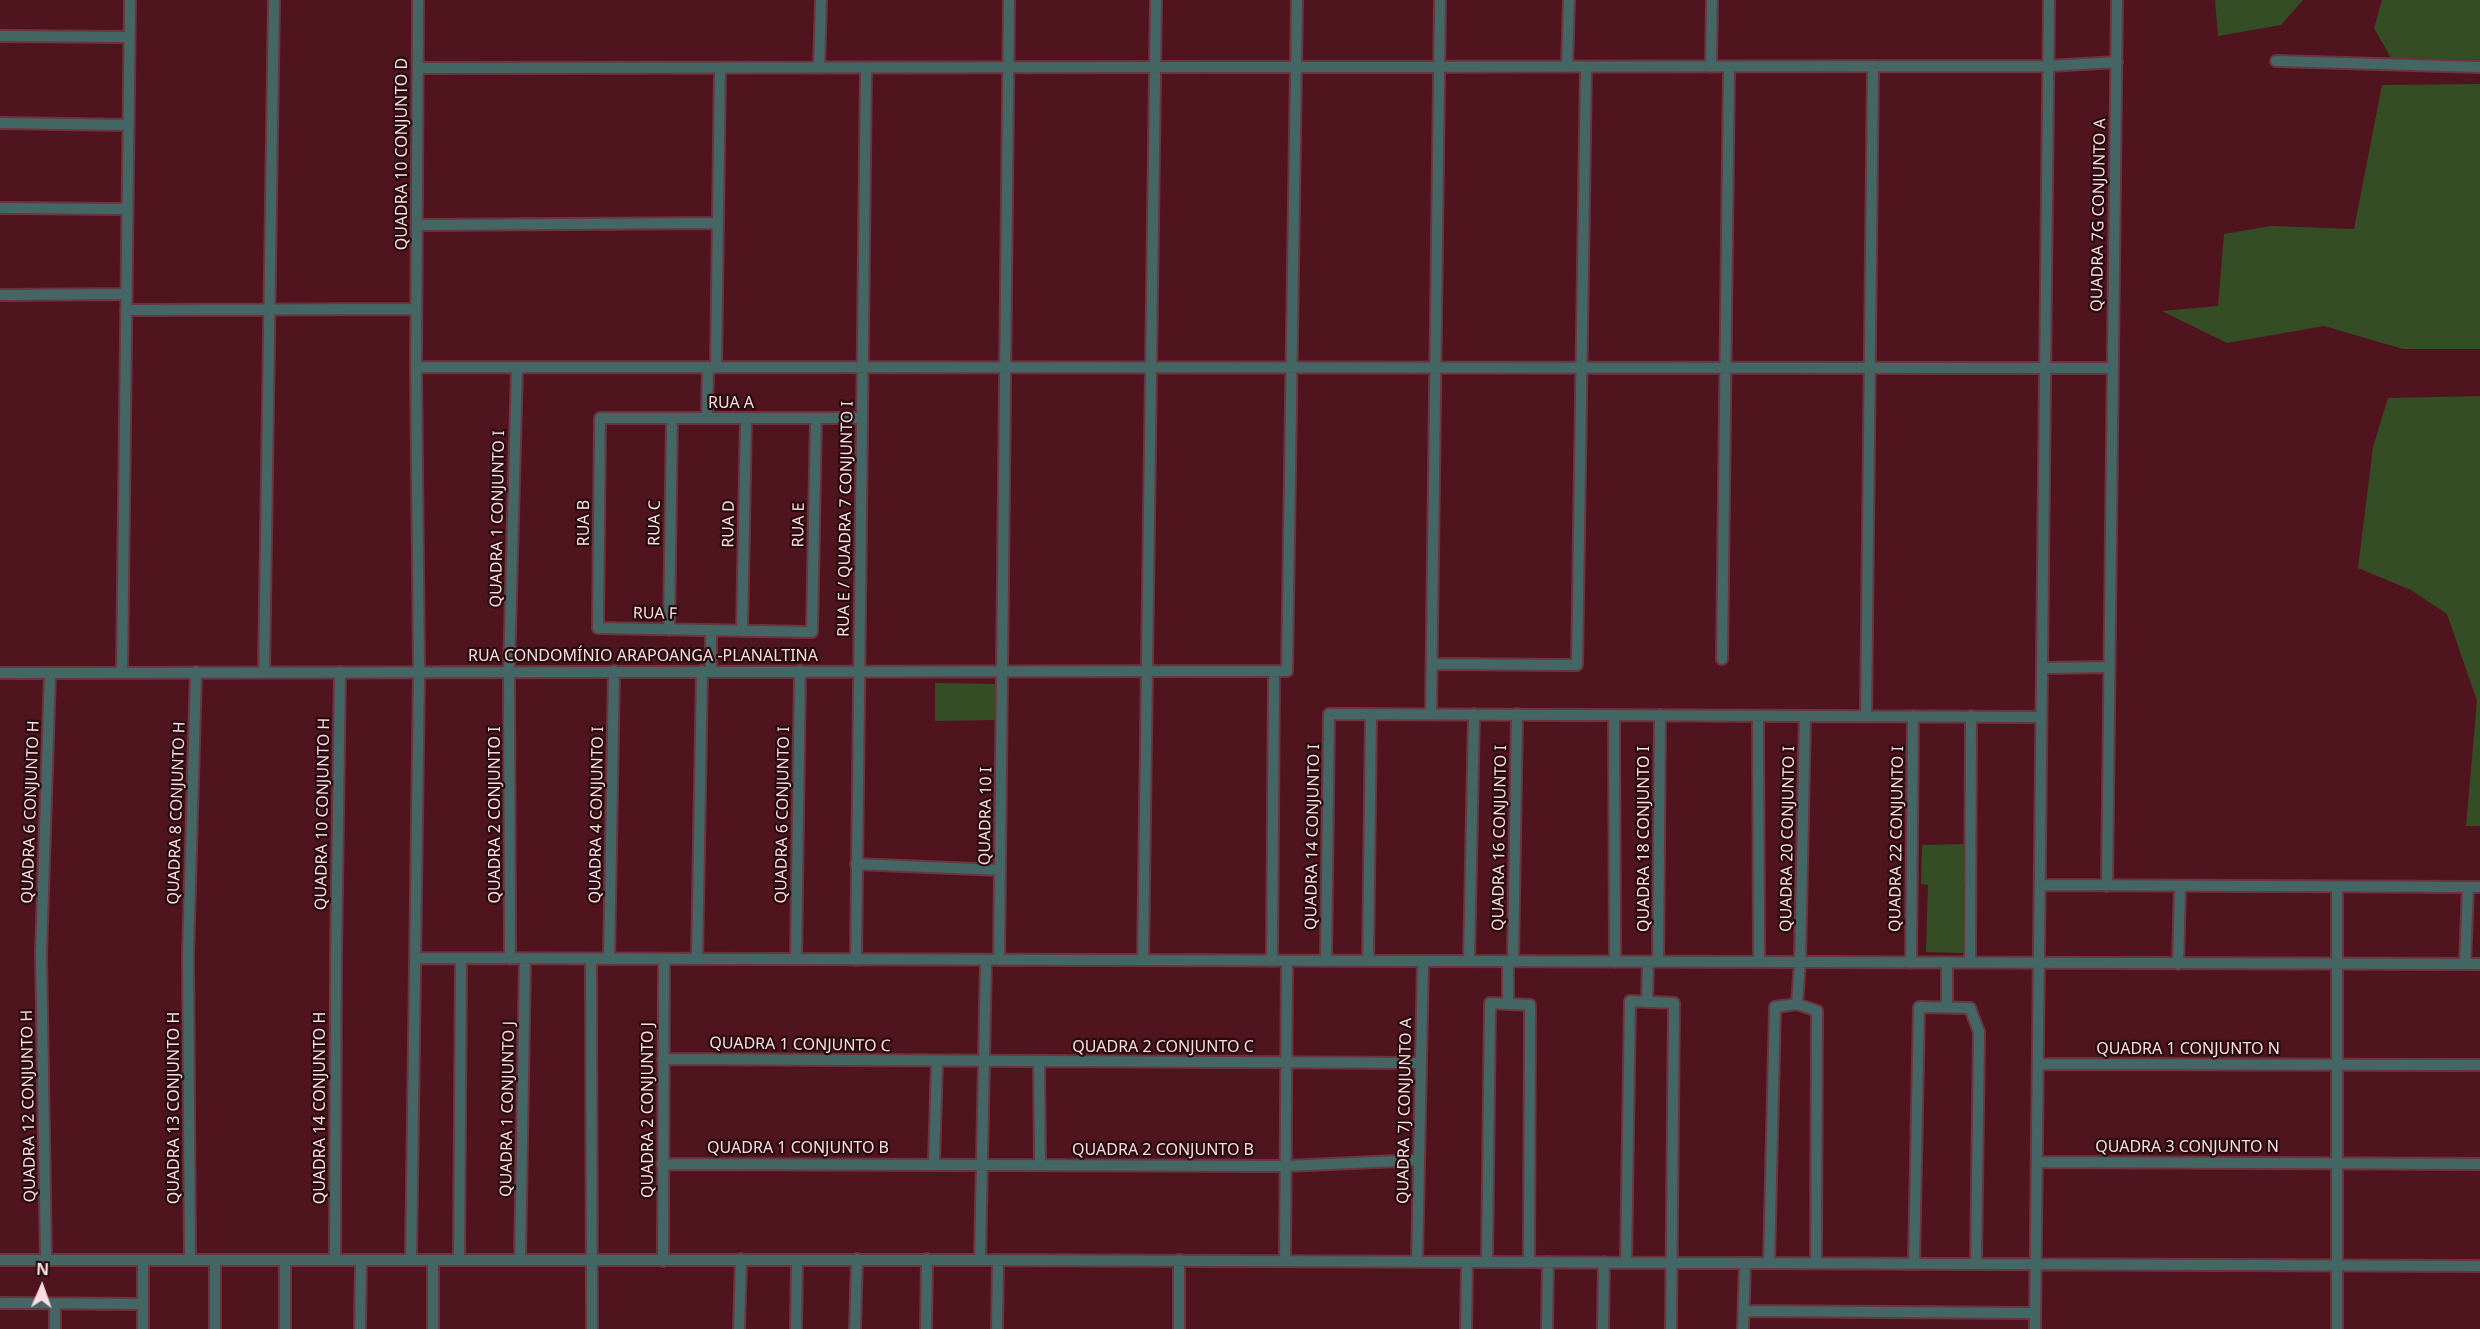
<!DOCTYPE html>
<meta charset="utf-8">
<style>
body{margin:0}
#map{position:relative;width:2480px;height:1329px;overflow:hidden;background:#50141f;font-family:"Noto Sans",sans-serif}
canvas{display:block}
.north{position:absolute;left:12px;top:1257px;width:60px;height:60px;-webkit-text-stroke:4px #260b0f;paint-order:stroke;rotate:2deg;font-size:16px;font-weight:700;line-height:24px;text-align:center;color:#fddddf}
.north::after{content:'';display:block;margin:auto;width:21px;height:27px;background:#fddddf;clip-path:polygon(50% 0,100% 100%,50% 72%,0 100%)}
</style>
<div id="map">
<canvas width="2480" height="1329"></canvas>
<div class="north">N</div>
</div>
<script>
const ctx = document.querySelector('canvas').getContext('2d');
ctx.lineJoin = 'round';
function fill(path, color) { ctx.fillStyle = color; ctx.fill(path, 'evenodd'); }
function trace(path, color, width, dash) { ctx.strokeStyle = color; ctx.lineWidth = width; ctx.lineCap = dash ? 'butt' : 'round'; ctx.setLineDash(dash || []); ctx.stroke(path); }
function drawText(font, color, halo, rows, align = 'center') {
  ctx.font = font + ' "Noto Sans",sans-serif'; ctx.lineWidth = 4.5; ctx.setLineDash([]); ctx.textBaseline = 'middle'; ctx.strokeStyle = halo; ctx.fillStyle = color; for (const [text, x, y, turn = 0] of rows) {
    ctx.save(); ctx.translate(x, y); ctx.rotate((+turn || 0) * Math.PI / 180); ctx.textAlign = isNaN(turn) ? turn : align; if (halo) ctx.strokeText(text, 0, 0); ctx.fillText(text, 0, 0); ctx.restore();
  }
}
fill(new Path2D(`
 M2215,0h88l-22,25 -63,11z
 M2382,0h98v60l-89,-2 -17,-30z
 M2480,84v265h-77l-79,-23 -97,17 -65,-32 56,-5 6,-72 47,-8 83,3 28,-144z
 M2480,396v430h-14l11,-125 -30,-87 -36,-24 -53,-22 15,-121 15,-49z
 M935,683l61,1v36l-61,1z
 M1967,844v42h-4v67l-37,-1 2,-67 -7,-1 1,-39z`), '#354d24');
const street = new Path2D(`
 M0,36l129,1
 M2276,61l204,6
 M1567,67l2,-67
 M1711,67l1,-67
 M418,68l1630,-2 69,-4
 M819,68l2,-68
 M0,123l128,2
 M0,208l127,1
 M417,225l301,-2
 M0,295l126,-1
 M126,310l290,-1
 M416,367l1696,1
 M716,367l4,-299
 M707,418l1,-51
 M816,418l-4,214 -214,-4 2,-210h262
 M669,630l3,-212
 M711,630v41
 M742,631l4,-213
 M1722,659l7,-592
 M1432,664l145,1 9,-598
 M2042,668l67,-1
 M122,672l8,-672
 M264,672l10,-672
 M0,673l1287,-2 10,-671
 M1431,714l9,-714
 M1614,715l1,247
 M1758,716l1,246
 M1866,716l7,-650
 M856,864l144,6
 M2040,885l440,2
 M2107,886l10,-886
 M416,958l2064,6
 M510,959l-1,-288 8,-304
 M609,959l5,-288
 M697,959l5,-288
 M796,959l4,-288
 M591,960l1,369
 M856,960l10,-892
 M999,960l10,-960
 M1143,960l13,-960
 M1272,961l2,-290
 M1326,961l3,-247 712,3
 M1368,961l3,-247
 M1469,961l5,-247
 M1513,962l4,-248
 M1658,962l2,-247
 M1911,963l2,-247
 M1970,963l1,-247
 M2178,964l2,-77
 M2465,964l3,-77
 M1647,1002l1,-40
 M1508,1004v-42
 M1797,1004l3,-42 5,-246
 M1947,1007v-44
 M663,1059l758,4
 M1039,1062l1,102
 M2038,1064l442,1
 M2037,1162l443,2
 M934,1163l3,-102
 M662,1164l624,2 133,-6
 M0,1260h980l1500,6
 M46,1260l-5,-307 9,-280
 M190,1260l-2,-305 8,-283
 M335,1260l1,-304 4,-284
 M411,1260l8,-588 -3,-305 2,-367
 M459,1260l2,-300
 M520,1260l5,-301
 M980,1260l6,-300
 M663,1261l1,-302
 M1285,1261l2,-300
 M1417,1261l6,-300
 M1487,1262l3,-259 40,2 -1,257
 M1626,1262l4,-261 44,2 -3,326
 M1769,1263l6,-256 22,-3 20,7 -1,252
 M1914,1263l5,-256 51,1 9,24 -3,232
 M0,1303l143,1
 M1744,1311l291,2
 M55,1329v-25
 M143,1329v-69
 M215,1329v-69
 M285,1329v-69
 M360,1329l1,-69
 M433,1329v-69
 M739,1329l2,-70
 M796,1329l1,-69
 M855,1329l2,-70
 M926,1329l1,-70
 M997,1329l1,-69
 M1179,1329v-69
 M1466,1329l1,-67
 M1547,1329l1,-67
 M1603,1329l1,-67
 M1743,1329l2,-66
 M2035,1329l14,-1329
 M2337,1329v-442`);
trace(street, '#6c343e', 14);
trace(street, '#446766', 10);
drawText('16px', '#fddddf', '#260b0f', [
 ["QUADRA 10 CONJUNTO D",402,154,-90],
 ["QUADRA 7G CONJUNTO A",2099,215,-89],
 ["RUA A",731,403],
 ["QUADRA 1 CONJUNTO I",498,519,-89],
 ["RUA E / QUADRA 7 CONJUNTO I",846,519,-89],
 ["RUA B",584,523,-90],
 ["RUA C",655,523,-89],
 ["RUA D",729,524,-89],
 ["RUA E",799,525,-89],
 ["RUA F",655,614,1],
 ["RUA CONDOMÍNIO ARAPOANGA -PLANALTINA",643,656],
 ["QUADRA 6 CONJUNTO H",31,812,-88],
 ["QUADRA 8 CONJUNTO H",177,813,-88],
 ["QUADRA 10 CONJUNTO H",323,814,-89],
 ["QUADRA 2 CONJUNTO I",495,815,-90],
 ["QUADRA 4 CONJUNTO I",597,815,-89],
 ["QUADRA 6 CONJUNTO I",783,815,-89],
 ["QUADRA 10 I",986,816,-89],
 ["QUADRA 14 CONJUNTO I",1313,837,-89],
 ["QUADRA 16 CONJUNTO I",1500,838,-89],
 ["QUADRA 18 CONJUNTO I",1644,839,-90],
 ["QUADRA 20 CONJUNTO I",1788,839,-89],
 ["QUADRA 22 CONJUNTO I",1897,839,-89],
 ["QUADRA 1 CONJUNTO C",800,1045,1],
 ["QUADRA 2 CONJUNTO C",1163,1047],
 ["QUADRA 1 CONJUNTO N",2188,1049],
 ["QUADRA 12 CONJUNTO H",29,1106,-91],
 ["QUADRA 13 CONJUNTO H",174,1108,-90],
 ["QUADRA 14 CONJUNTO H",320,1108,-90],
 ["QUADRA 1 CONJUNTO J",508,1109,-89],
 ["QUADRA 2 CONJUNTO J",648,1110,-90],
 ["QUADRA 7J CONJUNTO A",1405,1111,-89],
 ["QUADRA 3 CONJUNTO N",2187,1147],
 ["QUADRA 1 CONJUNTO B",798,1148],
 ["QUADRA 2 CONJUNTO B",1163,1150]
]);
</script>
